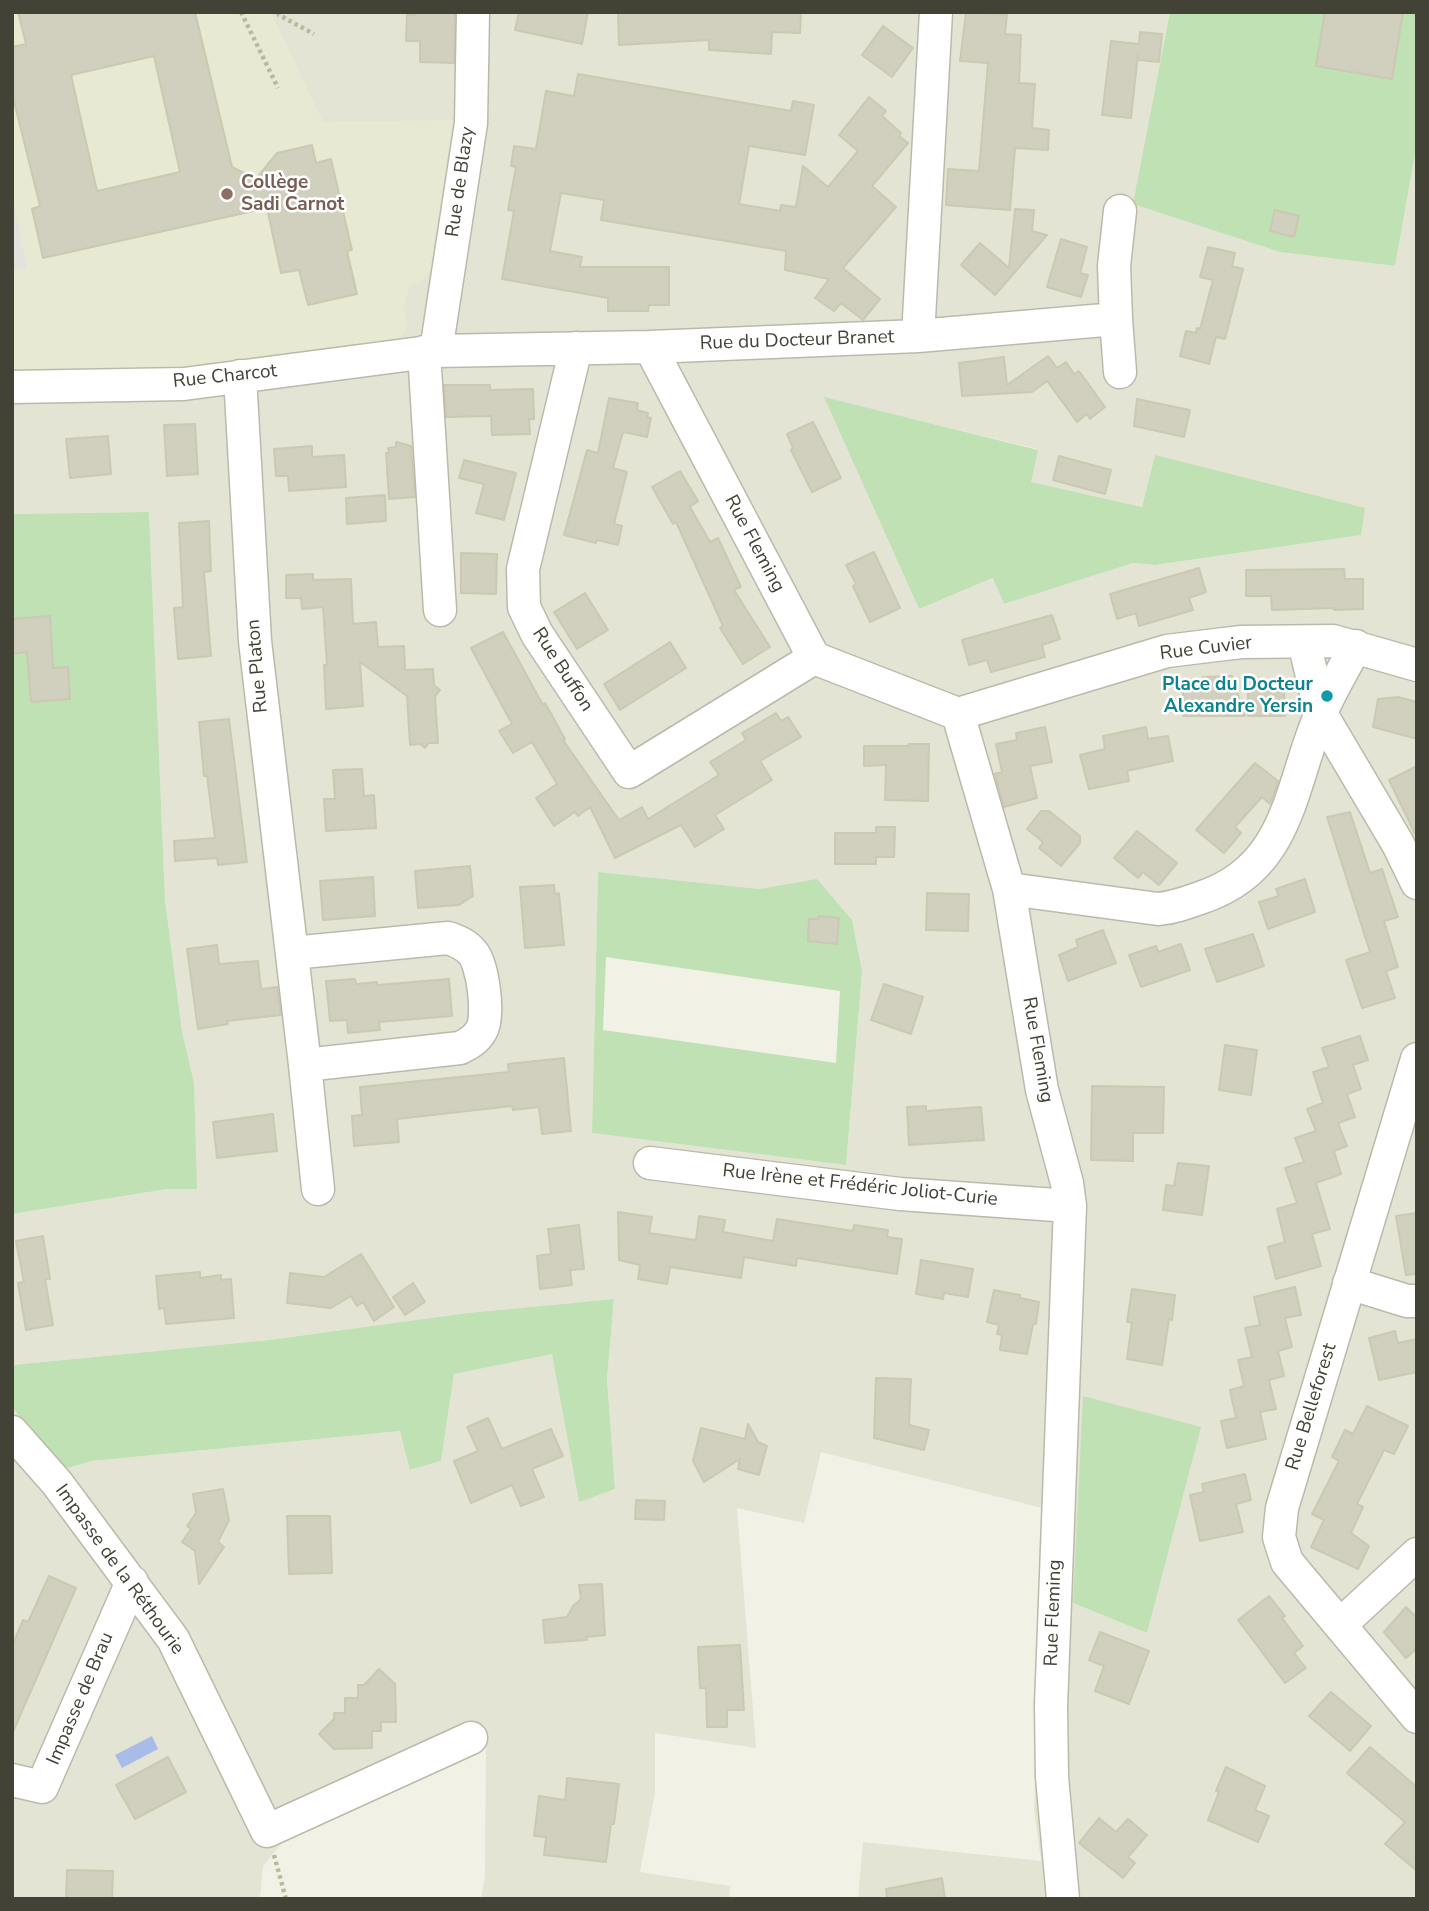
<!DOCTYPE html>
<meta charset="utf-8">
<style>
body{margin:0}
#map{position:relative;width:1429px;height:1911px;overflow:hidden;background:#f1f1e6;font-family:"Nunito Sans",sans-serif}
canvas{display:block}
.frame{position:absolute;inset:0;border:14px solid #434236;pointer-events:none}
</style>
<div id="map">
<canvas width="1429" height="1911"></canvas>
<div class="frame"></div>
</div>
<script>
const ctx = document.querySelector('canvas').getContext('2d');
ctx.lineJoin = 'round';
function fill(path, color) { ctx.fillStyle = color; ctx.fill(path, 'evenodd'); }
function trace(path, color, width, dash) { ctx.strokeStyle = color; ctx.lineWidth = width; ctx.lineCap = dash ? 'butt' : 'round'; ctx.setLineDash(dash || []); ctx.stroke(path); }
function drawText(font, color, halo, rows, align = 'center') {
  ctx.font = font + ' "Nunito Sans",sans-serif'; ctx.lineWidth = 5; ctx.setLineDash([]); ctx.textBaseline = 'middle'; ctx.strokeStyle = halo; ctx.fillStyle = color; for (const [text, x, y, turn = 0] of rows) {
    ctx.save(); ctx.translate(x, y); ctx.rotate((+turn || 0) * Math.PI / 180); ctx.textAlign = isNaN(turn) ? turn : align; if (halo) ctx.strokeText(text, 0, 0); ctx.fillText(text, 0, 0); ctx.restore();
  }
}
fill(new Path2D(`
 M12,12h1158l-36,192 146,48 115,14 22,-123v1756h-559l5,-57 178,19 -7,-51 12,-301 -225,-57 -17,71 -67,-15 19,240 -101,-15v60l-15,79 90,14 -1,13h-248l4,-22 1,-131 -198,90 -25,30 -3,33h-248v-492l50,63 30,-9 308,-30 11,39 30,-9 13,-87 98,-21 27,149 36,-14 -8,-110 7,-79 -147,14 -198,27 -257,25v-151l155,-25h29l-2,-106 -12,-52 -17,-131 -16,-388 -137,2zM825,398l212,51 -7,33 112,25 13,-52 205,80 -205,30 -22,-2 -129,41 -10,-26 -75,31zM598,872l162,17 102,83 -16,193 -254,-32zM1200,1427l-53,206 -74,-30z`), '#e4e4d5');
fill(new Path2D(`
 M12,12h259l52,110 130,-2 -21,147 -6,11 -16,8 -6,21 4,18 -12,20 -214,25 -170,5z`), '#e8e9d2');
fill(new Path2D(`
 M1170,12h247v131l-22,123 -115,-14 -147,-48z
 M824,397l214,53 -7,32 111,25 13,-52 210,53 -4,27 -206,30 -22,-2 -129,41 -11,-26 -74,31z
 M149,512l16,388 17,131 12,52 3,106h-30l-155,25v-700z
 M598,872l162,17 57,-10 35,41 10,52 -16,193 -254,-32zM606,957l234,34 -4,72 -233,-33z
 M614,1299l-7,79 8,111 -36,13 -27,-148 -98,20 -13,87 -31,9 -10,-39 -308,30 -31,9 -49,-63v-42l257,-25 198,-27z
 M1083,1396l118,31 -54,206 -74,-30z`), '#bfe1b3');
fill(new Path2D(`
 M12,197l15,70 -15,3z`), '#e3e2de');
fill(new Path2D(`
 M152,1736l6,13 -36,19 -7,-13z`), '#a9bce7');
const building = new Path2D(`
 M18,12h177l37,155 24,12 21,-26 35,-8 4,18 15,-4 21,91 -5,1 10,43 -49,11 -9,-35 -18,3 -14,-65 -224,50 -11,-49 8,-3 -28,-113v-46l14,-3zM154,56l26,116 -83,19 -26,-116z
 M415,12h40l-1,51 -34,-1v-21h-14l1,-26h8z
 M519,12h69l-6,32 -67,-14z
 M618,12h183l-1,21 -28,-1 -1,22 -62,-4v-10l-90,5z
 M966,12l41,2 -2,20 16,1 -2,48 16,1 -3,44 17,2 -1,20 -33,-2 -5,62 -64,-5 2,-36 31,2 9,-108 -28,-2z
 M1325,12h78l-11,67 -76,-13z
 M883,26l30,22 -21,29 -30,-22z
 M1140,32l22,2 -3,28 -21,-2v-6l-7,64 -29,-3 9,-74 28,3z
 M578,74l213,37 2,-10 21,4 -9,50 -56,-9 -10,58 41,7 1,-6 15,2 7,-41 25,21 30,-36 -19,-16 30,-38 17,14 -4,5 19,17 -2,3 9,7 -36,43 24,21 -53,61 37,31 -17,21 -22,-17 -7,8 -19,-13 14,-19 -44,-9 1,-19 -185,-31 3,-20 -43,-7 -11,58 32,6 -2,10h89v38h-20l-1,6h-40v-13l-106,-19 12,-68 -6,-1 8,-43 -5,-1 3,-20 22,3 10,-58 28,5z
 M1015,209l19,1 -2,21 15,4 -52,60 -34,-30 19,-22 29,25z
 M1275,210l24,6 -5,21 -24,-6z
 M1061,239l26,8 -7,26 8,2 -7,22 -34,-10z
 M1208,247l27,6 -3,13 11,3 -18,70 -9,-2 -7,27 -29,-8 6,-25 10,2 1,-5 3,1 13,-49 -13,-3z
 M1048,356l9,12 9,-6 8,12 5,-3 26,36 -15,12 -3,-5 -10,8 -30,-41 -15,11 -70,4 -3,-33 45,-6 3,28z
 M444,385h46v5l43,-1 1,30h-5l1,15 -38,1 -1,-19 -45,1z
 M609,398l29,5 -1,7 11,3 -1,4 4,1 -4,19 -24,-5 -10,36 14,4 -13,52 8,2 -4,19 -21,-5 -1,3 -32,-8 23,-85 11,3z
 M1137,399l53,11 -6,27 -50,-11z
 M813,422l28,56 -29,14 -21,-42 2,-2 -6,-14z
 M195,424l3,50 -31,2 -3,-51z
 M108,436l3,38 -41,4 -4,-39z
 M396,442l15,4 4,51 -26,2 -3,-46h3l-1,-5 8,-1z
 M312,446v11l32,-2 2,32 -57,4 -1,-15h-12l-2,-27z
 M1059,456l52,14 -6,24 -52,-14z
 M464,460l52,13 -12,47 -28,-7 8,-29 -25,-6z
 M680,471l18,30 -8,6 20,35 8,-4 23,49 -7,3 36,57 -27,17 -23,-36 3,-2 -47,-104 -3,2 -21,-37z
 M385,495l1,26 -39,3 -1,-26z
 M209,521l2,50 -7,1 7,84 -33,3 -4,-51 9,-1 -4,-84z
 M874,552l26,56 -30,14 -17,-36 3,-2 -10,-19z
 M461,553l36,1 -1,40 -35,-1z
 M1199,568l7,24 -17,6 4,12 -54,16 -3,-13 -19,6 -7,-25z
 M1344,569l1,10h18v30l-29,1v-2l-62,2 -1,-14h-25v-26z
 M313,574v6l38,-1 2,45 23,-2 2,25 26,-1 1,24 28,-1 1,16 6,5 -5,6 3,47h-9l-4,5 -5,-4 -10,1 -3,-49 -47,-34 3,44 -37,3 -2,-44h3l-4,-58 -21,2 -1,-11h-15v-23z
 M585,593l23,37 -31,19 -23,-37z
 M1052,615l8,24 -18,6 3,12 -54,15 -4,-12 -18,5 -7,-25z
 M50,616l3,52 15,-1 2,32 -39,3 -4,-50 -15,2v-35z
 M503,632l40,73 2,-2 20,36 -2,1 56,80 23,-13 6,12 71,-44 -9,-13 36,-22 -4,-7 34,-20 5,8 7,-4 13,20 -41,24 12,19 -57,35 9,14 -29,18 -14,-22 -66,33 -25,-51 -12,9 -3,-4 -21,14 -18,-28 21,-14 -25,-42 -19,11 -14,-22 13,-7 -41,-76z
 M670,642l16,26 -66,42 -16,-26z
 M1232,676l13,40h-62v-25h20v-14z
 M1248,690l36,1 1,25h-37z
 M1398,697l19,5v37l-44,-12 5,-28z
 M229,719l18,143 -29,3 -1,-7 -42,3 -1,-20 41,-3 -8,-62h-3l-5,-54z
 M1045,727l7,35 -22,4 7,32 -33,9 -9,-33 7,-2 -6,-28 21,-4 -1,-7z
 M1146,727l2,12 20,-3 5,25 -46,10 2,10 -40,8 -9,-34 25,-6 -2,-13z
 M909,744h20l-1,57 -43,-1 1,-35 -22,1v-20h44z
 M1255,763l23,18 -3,10 -5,13 -8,-7 -27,30 6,6 -17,20 -28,-23z
 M1417,766v72l-28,-58z
 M362,769l2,27 10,-1 2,33 -50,3 -2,-32h11l-2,-29z
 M1041,811h8l31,25v7l-19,23 -22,-18 4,-6 -16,-13z
 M1350,812l20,61 12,-4 16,48 -14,4 14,46 -12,4 9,27 -33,10 -16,-48 24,-8 -43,-135z
 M876,827h19l-1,30h-18v7h-41v-31h41z
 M1137,831l40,32 -18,22 -16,-13 -5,6 -24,-20z
 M470,866l3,30 -14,9 -41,3 -3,-37z
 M373,877l2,39 -52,4 -3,-39z
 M1305,879l10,33 -47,17 -9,-27 20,-6 -3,-7z
 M554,885l1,9 4,-1 5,52 -39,3 -5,-61z
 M927,893l42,1 -1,37 -42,-1z
 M819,916l20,2 -2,26 -29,-3 1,-22h9z
 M1103,930l13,33 -48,18 -9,-26 19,-8 -2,-7z
 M1253,934l11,32 -47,16 -12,-33z
 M1181,944l9,26 -49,17 -12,-32 27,-9 2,6z
 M217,945l2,19 39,-3 3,28 16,-2 4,28 -54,6 1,3 -30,5 -11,-80z
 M355,979l1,5 21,-2v3l72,-6 3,37 -73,6 1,8 -32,3 -1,-13 -17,1 -4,-40z
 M884,984l39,13 -12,37 -40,-14z
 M1360,1036l8,24 -15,5 8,24 -14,5 8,23 -17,6 9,23 -13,5 7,23 -25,9 14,46 -18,5 9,32 -45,13 -8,-32 17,-5 -8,-33 20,-6 -12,-35 19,-6 -9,-24 21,-7 -9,-22 16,-6 -10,-31 16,-5 -7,-19z
 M1225,1045l32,5 -6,45 -32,-5z
 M564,1058l7,73 -29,3 -3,-27 -26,3 -1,-4 -115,13 2,23 -45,4 -2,-30 10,-1 -2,-28 149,-15 -1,-8z
 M1092,1086l72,1 -1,46h-30v28l-42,-1z
 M926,1106v5l55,-4 3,33 -75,5 -2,-38z
 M273,1114l4,37 -60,7 -4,-36z
 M1178,1163l31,3 -7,49 -39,-5 3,-25 8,1z
 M618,1212l34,5 -3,16 47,7 3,-24 26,4 -2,12 50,9 4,-22 76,12 1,-6 34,5 -1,7 15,2 -5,35 -100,-16 -1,8 -52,-9 -3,21 -71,-11 -3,17 -29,-5 2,-14 -21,-5z
 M1417,1213v61l-11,1 -10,-59z
 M579,1225l5,44 -14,1 2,15 -32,4 -3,-33 14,-2 -3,-25z
 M43,1236l7,43h-5l8,46 -27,5 -8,-47 6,-1 -8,-41z
 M361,1254l33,53 -20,14 -11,-19 -6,4 -6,-10 -20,12 -44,-5 3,-30 34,4z
 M921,1260l52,9 -5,28 -24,-4 -1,6 -27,-5z
 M200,1272v6l21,-3v5l10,-1 3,39 -68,6 -2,-16 -5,1 -3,-33z
 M413,1283l12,19 -20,13 -12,-18z
 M1295,1287l6,28 -16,3 7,29 -14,4 6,25 -15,4 7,29 -16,3 6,27 -39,9 -6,-27 15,-3 -6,-28 14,-4 -6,-26 14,-3 -7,-29 15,-3 -6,-28z
 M1132,1289l43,6 -3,25 -3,-1 -7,46 -35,-6 5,-36 -5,-1z
 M994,1290l26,5v3l19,4 -3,22h-3l-6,30 -27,-4 2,-15 -5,-1 2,-9 -12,-3z
 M1395,1331l3,12 19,-4v33l-38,8 -10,-42z
 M876,1378l35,1 -2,46 20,5 -5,20 -50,-12z
 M1367,1406l41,20 -14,28 -10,-4 -27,54 6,3 -12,26 18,13 -11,23 -47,-22 13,-27 -12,-6 27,-53 -7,-4 13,-27 8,4z
 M488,1418l14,31 49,-20 12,27 -31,13 12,28 -23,9 -9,-21 -41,18 -17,-42 24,-10 -11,-24z
 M748,1424l10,18 9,4 -8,29 -21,-6 2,-10 -36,23 -11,-21 8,-33 44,11z
 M1245,1474l6,26 -15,4 7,28 -43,9 -10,-46 14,-3 -2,-8z
 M223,1489l6,31 -11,22 6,5 -25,37 -4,-33 -13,-9 9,-13 -4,-3 9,-13 -3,-19z
 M636,1500l29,1 -1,19 -29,-1z
 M287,1516h43l2,57 -43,1z
 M49,1576l27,12 -64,146v-88l11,-26 5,2z
 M602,1584l3,51 -19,2 1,3 -42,3 -2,-23 24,-3 6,-11 8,-7 -2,-14z
 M1269,1596l16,20 -3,2 21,28 -9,7 12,15 -21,15 -47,-63z
 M1406,1607l11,11v30l-11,10 -22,-26z
 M1100,1632l49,19 -20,53 -34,-13 9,-25 -15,-6z
 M740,1645l4,65h-17v17h-20l-1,-39h-6l-2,-41z
 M379,1669l16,15 1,38h-15v9h-9v17l-38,1 -15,-15 15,-15v-6h11v-15h13v-13h6z
 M1331,1692l40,34 -21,25 -41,-35z
 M1370,1747l47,40v84l-32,-27 20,-22 -58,-49z
 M168,1757l18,35 -51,27 -19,-34z
 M1226,1767l39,19 -10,24 14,6 -11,26 -50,-22 11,-28 -3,-1z
 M567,1778l52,6 -5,40h-3l-5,38 -62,-7 2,-18 -12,-1 5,-40 26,4z
 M1099,1818l17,14 12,-13 19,16 -19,22 7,6 -12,15 -44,-35z
 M67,1870l46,1 -1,28h-46z
 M942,1878l3,21h-58l-1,-10z`);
fill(building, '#d1cfbd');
trace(building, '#cbc9b1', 2);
const minor = new Path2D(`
 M1116,319l4,53
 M918,336l198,-17 -2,-53 6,-55
 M650,347l164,311 144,56 51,175 33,201 25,93 3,23 -19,500 1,71 11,122
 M576,348l-53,221 1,38 13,27 92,138 185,-114
 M436,351l35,-228 2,-111
 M424,352l16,258
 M240,376l15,265 50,424 155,-17c8,-4 16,-8 21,-17 9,-14 2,-67 -9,-79 -7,-8 -15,-11 -24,-14l-156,15
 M12,387l172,-3 252,-33 214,-4 268,-11 18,-324
 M1304,642l17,72 77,130 19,39
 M958,714l209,-63 49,-6 26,-3 91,-1 84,24
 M1009,889l149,20c15,-1 28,-6 42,-11 90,-29 89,-110 121,-185 10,-23 23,-45 35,-67
 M1417,1059l-135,449 -3,29 8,25 130,155
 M305,1065l13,124
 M650,1163l250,31 170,12
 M1349,1283l58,18h10
 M12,1432l45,51 116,156 94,192 204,-93
 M1340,1625l77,-71
 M12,1780l30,7 90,-205`);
trace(minor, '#bbbaaa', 35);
trace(new Path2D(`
 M241,12l37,76
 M278,12l1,3 35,19
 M274,1855l12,44`), '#bbb99d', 4.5, [3.5, 3.5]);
trace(minor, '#fff', 32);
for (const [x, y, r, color] of [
 [227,194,7,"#8d6e63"],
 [1327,696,7,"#0f9aa8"]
]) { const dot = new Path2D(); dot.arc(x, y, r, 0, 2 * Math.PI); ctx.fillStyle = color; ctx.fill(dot); trace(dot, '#fff', 2.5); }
drawText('19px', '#434236', '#fff', [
 ["Rue de Blazy",461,182,-82],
 ["Rue du Docteur Branet",797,341,-2],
 ["Rue Charcot",225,377,-6],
 ["Rue Fleming",754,544,62],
 ["Rue Cuvier",1206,649,-7],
 ["Rue Platon",258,666,-95],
 ["Rue Buffon",562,670,57],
 ["Rue Fleming",1037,1050,80],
 ["Rue Irène et Frédéric Joliot-Curie",860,1186,6],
 ["Rue Belleforest",1312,1407,-73],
 ["Impasse de la Réthourie",119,1570,54],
 ["Rue Fleming",1054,1613,-88],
 ["Impasse de Brau",81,1699,-67]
]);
drawText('bold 19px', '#785e54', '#fff', [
 ["Collège",241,183],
 ["Sadi Carnot",241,205]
], 'left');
drawText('bold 19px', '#0d838f', '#fff', [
 ["Place du Docteur",1313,685],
 ["Alexandre Yersin",1313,707]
], 'right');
</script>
